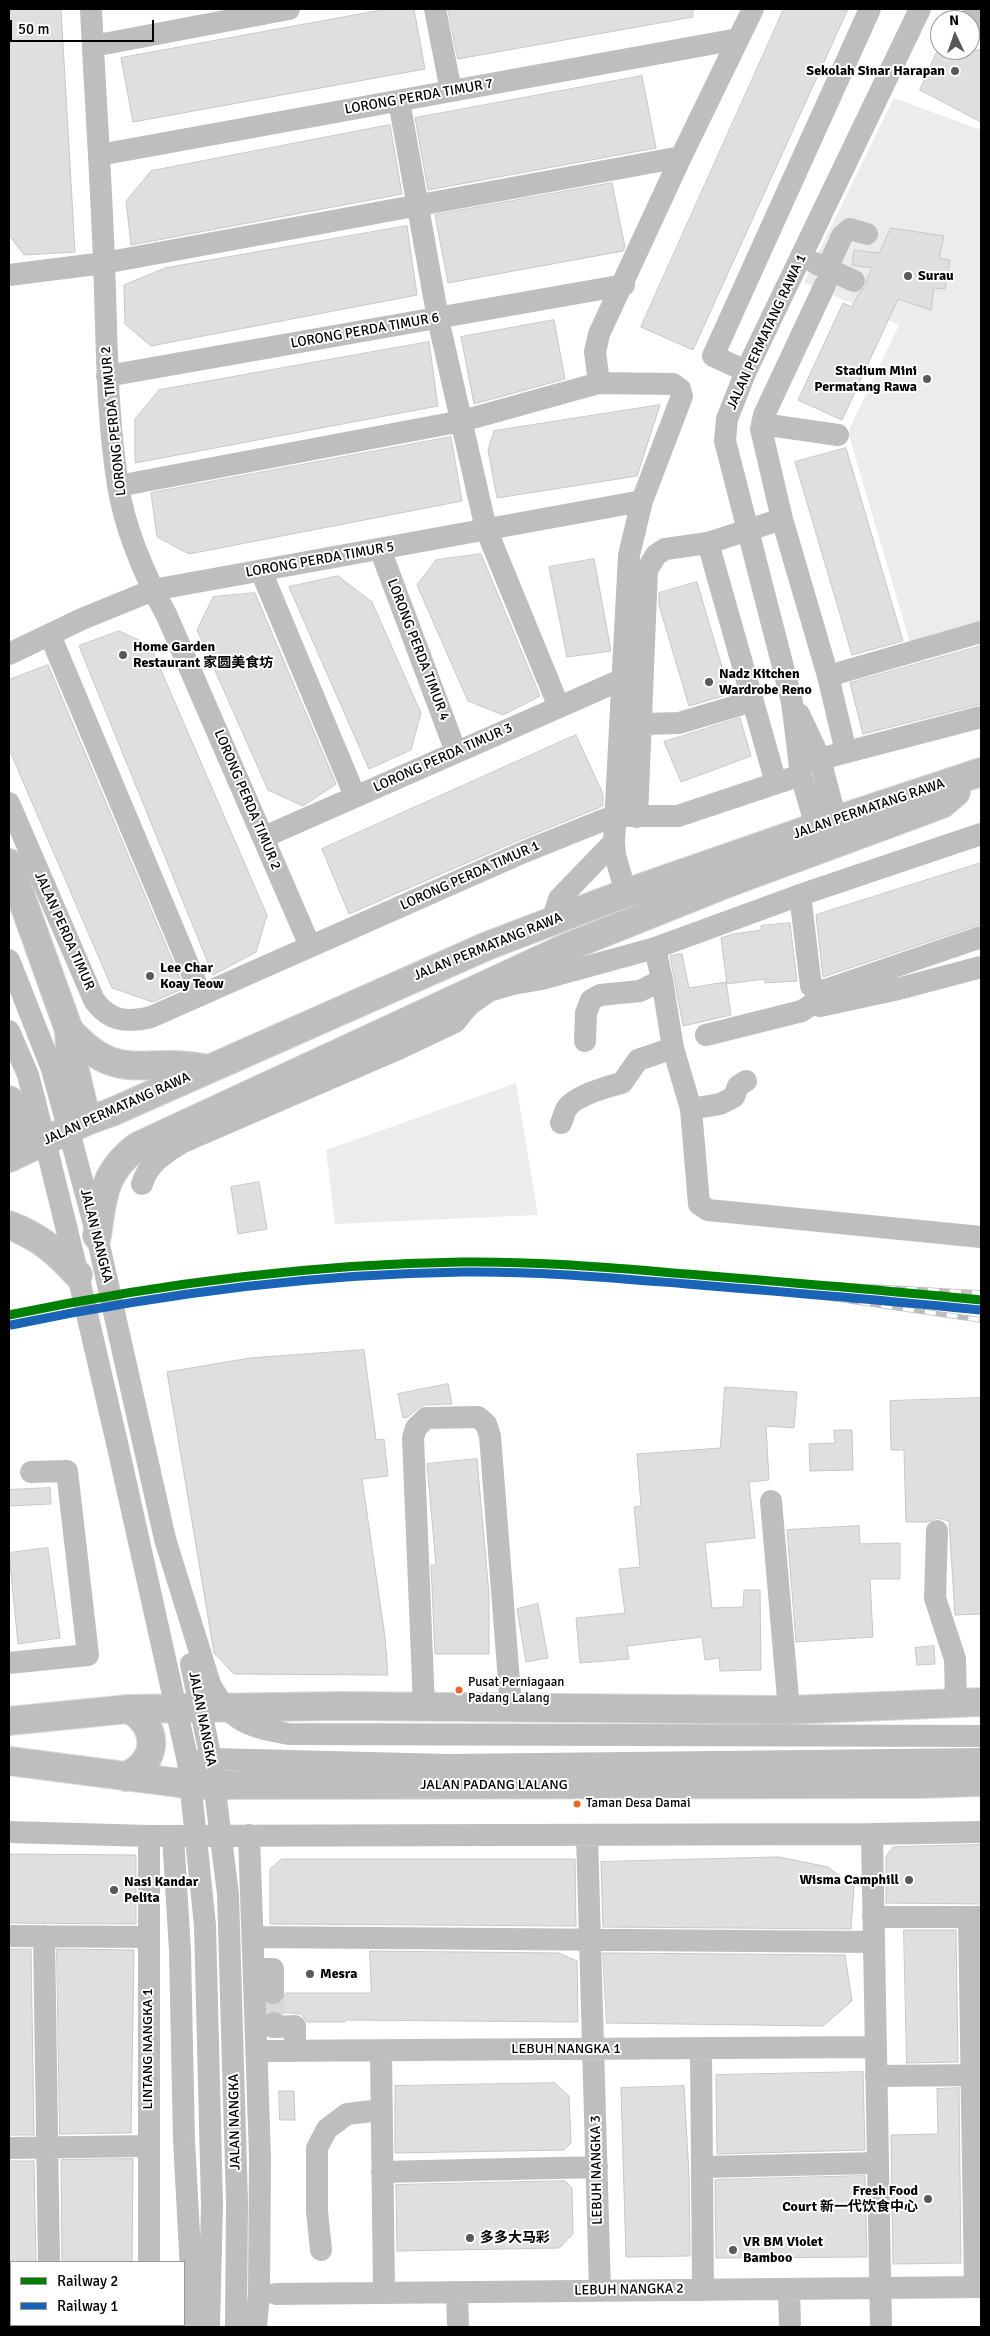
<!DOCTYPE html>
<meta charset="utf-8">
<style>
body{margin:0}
#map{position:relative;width:990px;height:2336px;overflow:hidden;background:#fff;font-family:Signika,sans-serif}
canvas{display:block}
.frame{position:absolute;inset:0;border:10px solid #000;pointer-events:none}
.legend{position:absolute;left:10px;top:2261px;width:175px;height:65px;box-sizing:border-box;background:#fff;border:1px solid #999;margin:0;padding:6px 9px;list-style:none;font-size:15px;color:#000}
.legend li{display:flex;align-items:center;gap:10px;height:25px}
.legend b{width:25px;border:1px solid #999}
.north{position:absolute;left:930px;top:10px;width:50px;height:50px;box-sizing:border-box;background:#fff;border:1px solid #999;border-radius:50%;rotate:357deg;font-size:14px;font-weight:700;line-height:20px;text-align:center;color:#000}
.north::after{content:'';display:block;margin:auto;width:18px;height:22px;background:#595959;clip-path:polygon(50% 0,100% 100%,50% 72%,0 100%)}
.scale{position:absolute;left:10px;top:20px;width:144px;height:22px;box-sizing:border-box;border:2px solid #000;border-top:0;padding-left:6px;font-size:15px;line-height:18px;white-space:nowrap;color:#000;-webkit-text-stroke:4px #fff;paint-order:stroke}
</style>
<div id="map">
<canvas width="990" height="2336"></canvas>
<div class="frame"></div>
<ul class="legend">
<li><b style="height:6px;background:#008000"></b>Railway 2</li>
<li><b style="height:6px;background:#1964b7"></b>Railway 1</li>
</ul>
<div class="north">N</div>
<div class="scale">50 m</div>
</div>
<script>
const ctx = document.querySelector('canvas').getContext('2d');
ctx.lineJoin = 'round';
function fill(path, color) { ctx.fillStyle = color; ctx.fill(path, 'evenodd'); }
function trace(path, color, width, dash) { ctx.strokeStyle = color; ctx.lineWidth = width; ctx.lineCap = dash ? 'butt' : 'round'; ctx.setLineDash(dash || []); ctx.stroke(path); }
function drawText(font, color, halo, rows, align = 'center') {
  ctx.font = font + ' Signika,"Noto Sans SC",sans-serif'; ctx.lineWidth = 4; ctx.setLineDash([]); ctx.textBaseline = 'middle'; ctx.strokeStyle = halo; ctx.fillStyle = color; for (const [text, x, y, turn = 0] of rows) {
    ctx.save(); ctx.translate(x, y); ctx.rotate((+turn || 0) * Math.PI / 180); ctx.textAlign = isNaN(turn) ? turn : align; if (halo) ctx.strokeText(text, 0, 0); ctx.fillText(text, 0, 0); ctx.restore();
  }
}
fill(new Path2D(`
 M894,98l87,32v493l-71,20 -62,-211 51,-107 -95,-43z
 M516,1083l22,132 -203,9 -9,-74z`), '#ececec');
const building = new Path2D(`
 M9,9h52l14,243 -51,3 -15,-20z
 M387,9h27l11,60 -292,53 -12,-64z
 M448,9h245v8l-235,42z
 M784,9h64l-155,341 -52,-23z
 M938,50h43v72l-61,-32z
 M642,76l14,72 -228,42 -13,-72z
 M390,125l12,69 -271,51 -5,-44 25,-30z
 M612,183l13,64 -2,4 -175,32 -13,-68z
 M407,226l10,69 -266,51 -26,-22 -1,-39 41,-17z
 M891,228l53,8 -5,22 11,2 -5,29 -11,-1 -3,22 -33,-11 -56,121 -44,-20 45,-97 9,4 7,-14 7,-7 1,-7 5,-11 -20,-3 2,-15 25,3z
 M554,320l11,59 -91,25 -13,-67z
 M429,342l9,64 -303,57v-44l24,-29z
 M660,405l-23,71 -140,22 -9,-48 6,-19z
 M451,437l11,64 -273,53 -32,-17 -6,-44z
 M846,448l57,193 -51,14 -57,-193z
 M481,554l59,142 -37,19 -35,-14 -51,-116 19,-25z
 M594,559l17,92 -44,6 -18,-90z
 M338,576l34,26 49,111 -10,37 -42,19 -80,-182z
 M697,582l33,112 -41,12 -30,-101v-12z
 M255,593l81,191 -33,22 -35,-16 -71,-160 16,-33z
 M119,631l31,14 117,270 -11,37 -43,23 -134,-329z
 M981,646v58l-118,30 -13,-51z
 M48,665l136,323 -31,14 -41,-14 -103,-239v-69z
 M740,718l11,38 -70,26 -17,-40z
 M576,735l27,59v12l-84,34 -170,74 -27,-65z
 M981,863v61l-158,53 -7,-62z
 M790,923l7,58 -32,2v-4l-38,5 -6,-46 12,-4 28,-4v-4z
 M682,954l7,34 37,-6 5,33 -48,11 -13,-70z
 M259,1182l8,47 -29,5 -7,-47z
 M364,1350l12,90 8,-1 4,37 -26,3 23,158 3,38 -154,-1 -20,-21 -47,-281 83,-14z
 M448,1384l4,20 -27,1 -8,4 -9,8 -5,1 -5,-24z
 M725,1387l72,5 -3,36 -28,-2 3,54 -20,2 6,56 -50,5 7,65 31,-1 1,-17h16l1,80 -41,1 -1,-13 -14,2 -3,-23 -75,9 2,13 -49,4 -4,-45 49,-5 -6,-44 21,-2 -6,-60 7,-1 -4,-52 83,-6z
 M981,1398v216l-26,1 -6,-94 -12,-3 -9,4h-22l-2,-72h-13l-1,-49z
 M834,1430h18l1,40 -43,1 -1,-27 26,-1z
 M477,1459l12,135v60h-54l-4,-89h5l-9,-101z
 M50,1488l1,16 -42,2v-16z
 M859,1526l1,18 40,-1v36h-30l3,58 -77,5 -9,-112z
 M48,1548l12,90 -42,6 -9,-91z
 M538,1604l10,54 -22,4 -9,-53z
 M934,1646l1,18 -18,1 -2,-17z
 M981,1845v59l-95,-1v-47l7,-9z
 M9,1854l127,1v69l-127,-1z
 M779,1857l49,10 26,20 -3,42 -248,-2 -2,-65z
 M282,1859h293l1,67 -306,-2v-55z
 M904,1930h52l2,132 -51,1z
 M9,1949h22l3,186h-25z
 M57,1949l77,1 -3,183 -71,1z
 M370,1951l189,2 18,8 1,61 -233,-2v2h-38l-6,-8 -32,-3v-6l11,-1 6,-11h85z
 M603,1953l242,2 7,46 -29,25 -216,-3z
 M863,2072l2,78 -148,4 -1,-79z
 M555,2083l14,13 2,47 -7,7 -169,3v-67z
 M684,2086l5,90 1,80 -64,1 -5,-169z
 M959,2088l2,175 -68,1 -2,-129 47,-1 -1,-45z
 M279,2091h15l1,29h-15z
 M133,2159l-1,103h-70l-1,-102z
 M9,2161h25l2,101h-27z
 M865,2176l2,81 -151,1 -1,-78z
 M565,2181l7,7 1,46 -14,14 -162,3 -1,-66z`);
fill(building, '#dfdfdf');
trace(building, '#c7c7c7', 1);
trace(new Path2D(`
 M273,1993l1,30`), '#d9d9d9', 22, [22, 11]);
const major = new Path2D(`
 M9,863l60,167c51,56 73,26 134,38
 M69,1030l1,20 17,71
 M9,1100l16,50
 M9,1158l78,-37 25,-9 375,-166 139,-53 210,-73 145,-48
 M9,1225c31,12 47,26 69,50
 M97,1236c6,-40 6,-64 41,-90l425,-197 165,-66 190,-70 24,-9 14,-12
 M9,1721l119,-12 212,-3 449,4 192,-8
 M9,1761l186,24 724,-1 62,-2
 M126,1777c5,-4 12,-7 16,-12 18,-19 8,-46 -14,-56`);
trace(major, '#dbdbdb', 30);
trace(new Path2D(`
 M91,9c4,84 10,169 13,253 3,74 2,149 14,223 7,46 27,91 49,131l143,330
 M435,9l16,82
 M974,9l4,19
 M93,46l196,-37
 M399,101l39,218 48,210 73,178
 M99,155l639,-116
 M815,263l39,18
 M827,269l15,-33 8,-7 17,5
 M9,275l95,-12 577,-106
 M825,285l-61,130 -3,14 21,90 46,157 18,76
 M746,371l-33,-15 157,-347
 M107,376l517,-91
 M599,383l-4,-31 4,-18 82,-177 72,-148
 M762,424l76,11
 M118,486l344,-65 137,-38 74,1 7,5 2,7 -40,105 -13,54 -15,287 1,13 11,38
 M708,543l68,240
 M380,549l76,203
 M261,571l94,225
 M50,635l151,360
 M9,654l73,-35 71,-29 489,-89
 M828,676l153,-44
 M799,714l21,45 16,61
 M642,724l37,-1 74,-22
 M820,759l161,-42
 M9,803l85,197c15,21 32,23 57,17l373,-165 77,-31 15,-5h62l123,-41
 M637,817l10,-247 9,-15 9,-6 43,-6 74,-24
 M816,827l-15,-52 -9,-73 -67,-261 2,-22 19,-48 174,-362
 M264,837l359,-158
 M800,895l11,91 7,4h8l155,-53
 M552,921l7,-22 55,-57
 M655,948l7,32 11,68 18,61 8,95 9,6 273,27
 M9,960l43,109 15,55
 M815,1003l5,3 74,-16 87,-23
 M9,1031l19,44 15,58
 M706,1035l96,-24 13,-9
 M585,1041l1,-28 5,-13 9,-5 40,-4 22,-11
 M691,1109l29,-5 14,-7 4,-11 8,-5
 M561,1123c2,-4 3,-11 6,-15 8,-12 41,-22 55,-25l16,-23 35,-12
 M142,1184c6,-21 22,-30 39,-41l215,-93 59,-28 14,-17 20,-14 24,-7 29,-5 113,-31 145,-53 181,-61
 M97,1236l68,303
 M78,1275l39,168
 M771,1501l18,209
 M937,1531l-2,67 20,61 1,44
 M9,1663l79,-8 -21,-184 -36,1
 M424,1706l-11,-268 3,-10 10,-10 52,-1 8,7 4,12 21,271
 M193,1762l18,-3 237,6 533,-6
 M9,1832l140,4 723,-2 109,-2
 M872,1834l9,493
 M249,1835l11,322 -1,137 -3,33
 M587,1835l13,456
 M173,1836l7,115 4,189 10,187
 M873,1917h108
 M969,1917l6,370
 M9,1936l139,1
 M44,1936l5,326
 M254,1937l620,5
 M255,1969h18v24
 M274,2023l-1,4 22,-1v25
 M701,2049l2,241
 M257,2051l618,-4
 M381,2051l3,242
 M876,2076l105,-1
 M9,2148l139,-2
 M703,2167l174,-4
 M382,2172l215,-5
 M321,2250l-4,-39v-63l10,-19 20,-15 34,-4
 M149,2262v-426
 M789,2289l1,38
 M457,2292l1,35
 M276,2294l705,-7
 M49,2325v2
 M149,2325l1,2
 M209,2327l3,-122
 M236,2327l1,-125`), '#bebebe', 22);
trace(major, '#bebebe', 28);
const rail = new Path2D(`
 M818,1284l163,9
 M816,1296l165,24`);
trace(rail, '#bebebe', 5.5);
trace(rail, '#fff', 4, [11]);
trace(new Path2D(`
 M67,1124l30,112
 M43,1133l35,142
 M117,1443l71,319 17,163 7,280
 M165,1539l45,145c20,38 40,43 79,50l692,2
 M191,1664l20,95 17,135 9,308`), '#bebebe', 22);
trace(new Path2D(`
 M9,1315c149,-31 300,-51 453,-53 75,-1 150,6 225,12 98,8 196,16 294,26`), '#008000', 9);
trace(new Path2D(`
 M11,1325c149,-31 299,-51 452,-53 75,-1 150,6 224,12 98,8 196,16 293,26`), '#1964b7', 9);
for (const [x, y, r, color] of [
 [955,71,5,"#595959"],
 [908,276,5,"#595959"],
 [927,379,5,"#595959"],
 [123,655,5,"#595959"],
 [709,682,5,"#595959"],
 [150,976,5,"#595959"],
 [459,1690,4.5,"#f26522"],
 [577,1804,4.5,"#f26522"],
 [909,1880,5,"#595959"],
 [114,1890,5,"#595959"],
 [310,1974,5,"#595959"],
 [928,2199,5,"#595959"],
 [470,2238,5,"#595959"],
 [733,2250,5,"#595959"]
]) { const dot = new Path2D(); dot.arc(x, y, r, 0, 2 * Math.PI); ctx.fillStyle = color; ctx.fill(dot); trace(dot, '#fff', 2); }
drawText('13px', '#000', '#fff', [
 ["Pusat Perniagaan",468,1683],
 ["Padang Lalang",468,1699],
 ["Taman Desa Damai",586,1804]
], 'left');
drawText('bold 14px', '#000', '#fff', [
 ["Sekolah Sinar Harapan",945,71,"right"],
 ["Surau",918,276],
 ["Stadium Mini",917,371,"right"],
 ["Permatang Rawa",917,387,"right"],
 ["Home Garden",133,647],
 ["Restaurant 家圆美食坊",133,663],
 ["Nadz Kitchen",719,674],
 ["Wardrobe Reno",719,690],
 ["Lee Char",160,968],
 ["Koay Teow",160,984],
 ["Wisma Camphill",899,1880,"right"],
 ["Nasi Kandar",124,1882],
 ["Pelita",124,1898],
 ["Mesra",320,1974],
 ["Fresh Food",918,2191,"right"],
 ["Court 新一代饮食中心",918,2207,"right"],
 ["多多大马彩",480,2238],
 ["VR BM Violet",743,2242],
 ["Bamboo",743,2258]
], 'left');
drawText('14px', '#000', '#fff', [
 ["LORONG PERDA TIMUR 7",419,97,-10],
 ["LORONG PERDA TIMUR 6",365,331,-10],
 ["JALAN PERMATANG RAWA 1",767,332,-65],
 ["LORONG PERDA TIMUR 2",114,421,-96],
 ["LORONG PERDA TIMUR 5",320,560,-10],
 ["LORONG PERDA TIMUR 4",418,650,69],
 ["LORONG PERDA TIMUR 3",443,758,-24],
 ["LORONG PERDA TIMUR 2",247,800,67],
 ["JALAN PERMATANG RAWA",869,809,-19],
 ["LORONG PERDA TIMUR 1",470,876,-24],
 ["JALAN PERDA TIMUR",64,931,66],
 ["JALAN PERMATANG RAWA",488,947,-22],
 ["JALAN PERMATANG RAWA",117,1109,-24],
 ["JALAN NANGKA",96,1236,76],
 ["JALAN NANGKA",202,1719,79],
 ["JALAN PADANG LALANG",494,1785],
 ["LINTANG NANGKA 1",148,2049,-90],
 ["LEBUH NANGKA 1",566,2049],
 ["JALAN NANGKA",235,2122,-91],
 ["LEBUH NANGKA 3",597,2170,-91],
 ["LEBUH NANGKA 2",629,2290,-1]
]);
</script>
